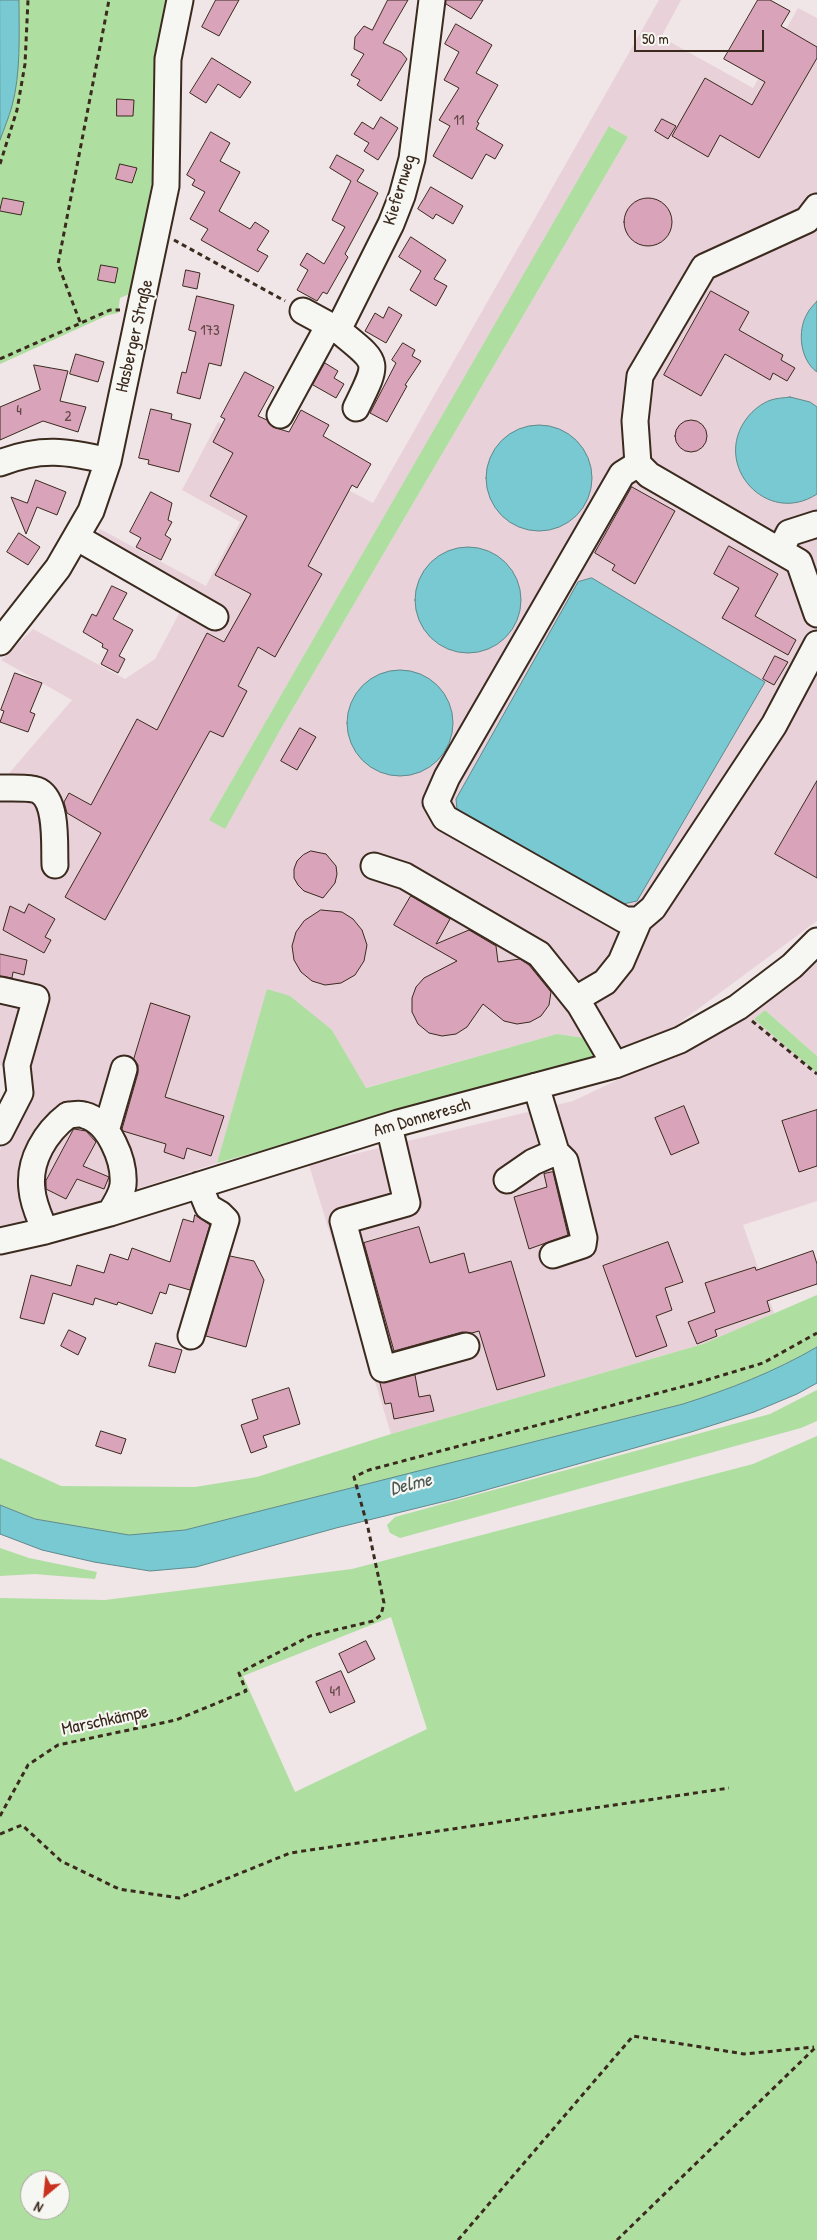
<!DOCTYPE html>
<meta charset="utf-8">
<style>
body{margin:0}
#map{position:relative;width:817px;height:2240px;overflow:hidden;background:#f0e5e7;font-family:"Patrick Hand",sans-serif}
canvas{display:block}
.north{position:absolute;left:20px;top:2170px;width:50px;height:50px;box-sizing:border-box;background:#f6f6f2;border:1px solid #aba49d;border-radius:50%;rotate:208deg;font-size:14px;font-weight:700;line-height:20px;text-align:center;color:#3b2a1e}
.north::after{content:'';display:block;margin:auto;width:18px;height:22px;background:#c8321e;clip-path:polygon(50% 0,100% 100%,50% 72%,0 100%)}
.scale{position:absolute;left:634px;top:30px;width:130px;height:22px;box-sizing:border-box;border:2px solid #3b2a1e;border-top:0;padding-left:6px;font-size:15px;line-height:18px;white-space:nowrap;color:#3b2a1e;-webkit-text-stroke:4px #f6f6f2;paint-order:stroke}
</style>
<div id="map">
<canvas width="817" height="2240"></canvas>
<div class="north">N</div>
<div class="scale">50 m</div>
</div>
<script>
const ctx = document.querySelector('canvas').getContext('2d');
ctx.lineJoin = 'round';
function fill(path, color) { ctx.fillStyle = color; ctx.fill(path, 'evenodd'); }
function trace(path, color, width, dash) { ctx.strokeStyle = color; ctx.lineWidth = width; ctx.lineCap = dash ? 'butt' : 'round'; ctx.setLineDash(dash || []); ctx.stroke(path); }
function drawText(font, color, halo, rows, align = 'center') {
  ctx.font = font + ' "Patrick Hand",sans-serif'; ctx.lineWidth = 4.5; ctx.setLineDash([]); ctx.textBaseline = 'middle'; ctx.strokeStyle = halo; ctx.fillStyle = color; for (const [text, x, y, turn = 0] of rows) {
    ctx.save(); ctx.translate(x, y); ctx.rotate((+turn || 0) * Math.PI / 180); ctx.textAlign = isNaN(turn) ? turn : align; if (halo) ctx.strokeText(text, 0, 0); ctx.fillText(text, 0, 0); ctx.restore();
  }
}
fill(new Path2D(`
 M659,0h22l-20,37 92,51 45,-80 19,10v903l-150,111 -73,26 -9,-20 -28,-4 -192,54 -33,-58 -64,-41 -51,174 -185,60 -32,7v-80l7,-12 6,-37 -4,-22 -5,-13 -4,-1v-287h5l67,-78 -71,-40 32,-31 92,50 30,-20 27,-51 -97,-52 15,-27 106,57 34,-64 -58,-32 36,-68 155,81zM610,126l18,11 -349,595 -70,88z
 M817,957v99l-52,-46 -11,9 63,54v128l-74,24 31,88 -35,18 -36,13 -312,90 -82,-269 264,-64 148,-70z`), '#e9d1da');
fill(new Path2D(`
 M19,0h150l-12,66 -4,109 -21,118 -12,5 -2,15 -10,2 -108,49v-224l12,-34 5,-31z
 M609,126l19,11 -349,595 -54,97 -16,-9z
 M267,989l23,7 42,34 34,58 191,-54 28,4 9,20 -377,105z
 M765,1010l52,46v17l-63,-54z
 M817,1295v52c-43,25 -87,42 -134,57l-498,126 -56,5 -94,-16 -35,-14v-47l61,28 134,1 62,-10 134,-43 312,-90z
 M817,1390v31l-16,7 -401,110 -10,-5 -3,-8 8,-8 375,-103z
 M817,1436v804h-817v-642l105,2 247,-31 401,-105zM391,1617l36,112 -132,63 -52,-116zM30,2180h30v30h-30z
 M0,1548l29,10 68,14 -2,7 -60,-5 -35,2z`), '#aedfa0');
const water = new Path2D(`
 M0,0h19c0,34 2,73 -7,106 -3,11 -8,23 -12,34z
 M817,301v71c-17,-12 -20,-41 -10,-58 2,-5 7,-9 10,-13z
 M790,397l20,5 7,5v87c-50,33 -106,-29 -70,-76 6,-8 15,-15 24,-18 6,-2 13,-2 19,-3z
 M486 478a53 53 0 1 1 106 0a53 53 0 1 1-106 0Z
 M415 600a53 53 0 1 1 106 0a53 53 0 1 1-106 0Z
 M592,578l173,104 -128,219 -14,3 -166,-95 -1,-10 122,-217z
 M347 723a53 53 0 1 1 106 0a53 53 0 1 1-106 0Z
 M817,1347v36l-20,11 -43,18 -63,20 -237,67 -118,29 -140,39 -46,4 -56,-9 -52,-12 -42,-16v-29l35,14 94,16 56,-5 498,-126c47,-15 91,-32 134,-57z`);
fill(water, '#78c9d2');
trace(water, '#60898a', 1);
const building = new Path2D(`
 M216,0h23l-20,36 -17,-9z
 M388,0h20l-25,43 18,9 6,7 -26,42 -24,-16 3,-5 -9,-5 13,-21 -10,-5 1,-12 9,-11 8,4z
 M446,0h37l-12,19 -25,-15z
 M758,0h12l20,11 -9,15 36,21v11l-58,100 -39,-23 -12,22 -36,-21 33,-58 47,27 13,-23 -41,-23z
 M456,24l36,21 -16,28 22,12 -21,37 2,1 -3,6 27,16 -8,14 -9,-5 -14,25 -39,-23 17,-30 -11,-6 20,-32 -15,-8 15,-28 -14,-8z
 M212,58l39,24 -11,16 -22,-14 -12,19 -16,-10z
 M117,99l17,1 -1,16h-16z
 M381,117l17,11 -20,32 -14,-9 5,-8 -15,-9 8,-12 11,7z
 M662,119l14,7 -8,13 -13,-8z
 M211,132l19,11 -10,18 20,11 -21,39 31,18 5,-7 14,9 -12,19 11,6 -10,16 -57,-32 7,-11 -18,-10 15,-27 -13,-7 3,-5 -8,-5z
 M337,155l27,15 -7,11 21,12 -33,61 3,3 -21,37 -4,-2 -6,9 -20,-11 11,-20 -8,-5 7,-12 17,11 21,-37 -13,-7 19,-39 -21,-13z
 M120,164l17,4 -5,15 -16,-4z
 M431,187l32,19 -10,18 -17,-10 -3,5 -15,-10z
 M624 222a24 24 0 1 1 48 0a24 24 0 1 1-48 0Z
 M3,198l21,4 -3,13 -21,-4z
 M411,237l35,23 -12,19 13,7 -11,20 -26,-16 11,-19 -22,-14z
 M101,265l17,3 -3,15 -17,-3z
 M186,270l14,3 -3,16 -14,-3z
 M711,291l38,21 -10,18 44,25 -2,5 14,8 -8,13 -14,-8 -3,7 -45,-26 -24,42 -37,-21z
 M197,296l37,9 -13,61 -12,-3 -9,36 -23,-6 5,-21 4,1 10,-41 -7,-2z
 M389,307l13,8 -16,28 -21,-12 10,-18 8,5z
 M403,343l12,7 -3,6 9,5 -16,24 2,1 -20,36 -17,-9 26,-50 -4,-3z
 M76,354l28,8 -6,20 -28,-8z
 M325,363l13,8 -4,7 10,6 -8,14 -23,-13z
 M34,365l34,6 -8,30 26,6 -8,25 -35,-11 -43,19v-33l40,-17z
 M245,372l29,15 -16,29 9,4 6,7 16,5 12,-22 28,15 -6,11 48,28 -14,24 -5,-3 -44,81 14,8 -47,83 -17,-10 -20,39 9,5 -24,46 -13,-6 -105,189 -40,-23 36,-64 -34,-20 -3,-11 5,-9 22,12 46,-86 20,11 50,-97 17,9 27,-48 -36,-19 32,-59 -37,-20 23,-43 -20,-11 12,-23 -4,-2z
 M151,409l21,5 -1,5 20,5 -12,48 -31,-8 1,-4 -10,-2z
 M675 436a16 16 0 1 1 32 0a16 16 0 1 1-32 0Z
 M36,480l30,12 -9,23 -20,-8 -11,27 -15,-37 16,6z
 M632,487l43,24 -40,73 -23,-14 3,-5 -20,-12z
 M151,492l21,11 -4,17 4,2 -7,13 6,4 -10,21 -25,-13 5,-9 -11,-6z
 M19,533l21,14 -12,18 -21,-13z
 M729,546l49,28 -23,42 41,24 -8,15 -66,-37 17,-30 -25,-14z
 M112,586l15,7 -14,26 20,11 -14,26 6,3 -7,14 -17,-9 7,-14 -6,-3 1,-3 -20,-12 9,-18 4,2z
 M775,656l13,6 -14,23 -11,-6z
 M15,673l27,10 -12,29 5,2 -7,18 -28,-10 4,-11 -3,-1z
 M300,728l16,9 -19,33 -16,-9z
 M817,781v97l-42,-24z
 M311,851l15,3 10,12 1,8 -2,9 -12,15 -19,-7 -6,-6 -4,-7v-9l3,-8 6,-6z
 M411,896l39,23 -14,25 33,-14 27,16 2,16 22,-3 9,6 22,27 -2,13 -8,11 -11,6 -13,2 -13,-3 -21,-17 -16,23 -11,7 -14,2 -13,-3 -11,-9 -6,-12v-14l4,-11 8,-9 33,-17 -63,-36z
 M29,904l26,15 -10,18 6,3 -7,13 -41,-23 7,-24 14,7z
 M321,910l21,2 11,7 9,11 5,15 -3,16 -9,14 -14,8 -16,2 -13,-4 -11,-9 -7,-12 -2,-14 4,-14 8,-11z
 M0,954l27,6 -3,15 -11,-3 -1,6 -12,-2z
 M151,1003l39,13 -25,81 59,19 -13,40 -24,-8 -3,11 -20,-7 2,-8 -43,-13 -1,-2 16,-56v-8l-4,-6z
 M684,1106l15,37 -28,12 -16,-37z
 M817,1110v56l-18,6 -17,-51z
 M74,1129l12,2 10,11 -13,24 26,11 -5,12 -27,-10 -11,20 -20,-10v-8z
 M553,1172l15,63 -39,14 -15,-52 33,-10 -3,-13z
 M195,1215l15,10 -20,65 -21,-6 -3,10 -6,-2 -8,22 -34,-12 -1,3 -22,-7 -2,7 -40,-12 -9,31 -24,-6 11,-43 40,11 6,-21 27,8 6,-19 18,6 4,-12 38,14 13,-43 10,3z
 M419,1227l11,36 34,-10 5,20 42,-12 34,115 -48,14 -18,-59 -7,2 -10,-1 -68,19 -30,-108z
 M668,1242l15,40 -18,6 7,22 -16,6 11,30 -31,11 -33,-91z
 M813,1251l4,13v20l-50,17 3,10 -55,19 2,6 -20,8 -9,-22 27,-10 -10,-29 50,-16 1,3z
 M230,1256l24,5 10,19 -18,67 -40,-11z
 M69,1330l17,8 -8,17 -17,-9z
 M156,1343l26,7 -7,23 -26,-7z
 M415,1375l4,22 11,-2 4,16 -40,8 -3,-16 -6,1 -5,-21z
 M289,1388l11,36 -37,12 4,11 -16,6 -10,-28 17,-6 -6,-19z
 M101,1431l25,8 -5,15 -25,-8z
 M366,1641l9,18 -27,14 -9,-19z
 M341,1671l14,31 -25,11 -14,-31z`);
fill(building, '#d9a3ba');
trace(building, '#3b2a1e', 1);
const minor = new Path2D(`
 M817,207l-10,13 -103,47 -64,109 -5,45 3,43 11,11 150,87 18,52
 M303,311l35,19 53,-106 11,-28 10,-37 20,-159
 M338,330c41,34 42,29 18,78
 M280,415l49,-90
 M0,463c40,-16 68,-12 108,-2
 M638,464l-16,10 -175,303 -11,25 9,16 180,102h14l14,-12 121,-183 43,-81
 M76,537l139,80
 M781,549l8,-16 28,-9
 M0,642l58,-74 33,-57 17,-50 58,-275 2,-127 12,-59
 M0,788c9,0 32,-1 39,3 19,11 15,54 16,74
 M374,866l31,10 134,78 41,51 35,60
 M0,990l36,8 -19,67 3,28 -20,39
 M576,999l29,-17 16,-20 18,-42
 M389,1126l18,77 -64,18 40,148 83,-23
 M106,1131l18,-62
 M507,1180l26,-18 23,-10 -20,-66
 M45,1231c-5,-13 -12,-27 -13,-41 -4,-30 14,-58 36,-75 5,0 11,-2 16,0 25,6 41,46 39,70 -1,9 -8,20 -13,28
 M0,1241l45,-10 65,-18 288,-90 217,-58 65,-25 58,-33 54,-41 25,-25
 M553,1255l30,-10 1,-7 -19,-77 -9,-9
 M191,1336l35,-116 -6,-6 -12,-7 -9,-22`);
trace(minor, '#3b2a1e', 29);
trace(new Path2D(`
 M0,164l17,-54 8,-46 3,-64
 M174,240l111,61
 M80,322l-22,-58 51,-264
 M0,359l110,-49h10
 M752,1021l65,53
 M0,1816l28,-51 30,-20 118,-25 70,-29 -7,-18 71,-37 63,-15 8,-6 3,-12 -16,-75 -14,-51 15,-7 331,-88 63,-19 54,-30
 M0,1834l22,-9 39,36 58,28 60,9 111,-45 439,-65
 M458,2240l175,-204 111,18 70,-7
 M617,2240l200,-194`), '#3b2a1e', 3, [5, 4]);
trace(minor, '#f6f6f2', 25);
drawText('15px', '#624845', null, [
 ["11",459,121],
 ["173",210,331],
 ["4",19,411],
 ["2",68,417],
 ["41",335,1692]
]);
drawText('18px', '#3b2a1e', '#f6f6f2', [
 ["Kiefernweg",400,190,-73],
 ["Hasberger Straße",135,336,-77],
 ["Am Donneresch",422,1118,-16],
 ["Marschkämpe",105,1721,-12]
]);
drawText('italic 19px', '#4d5a54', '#f6f6f2', [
 ["Delme",411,1485,-14]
]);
</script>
